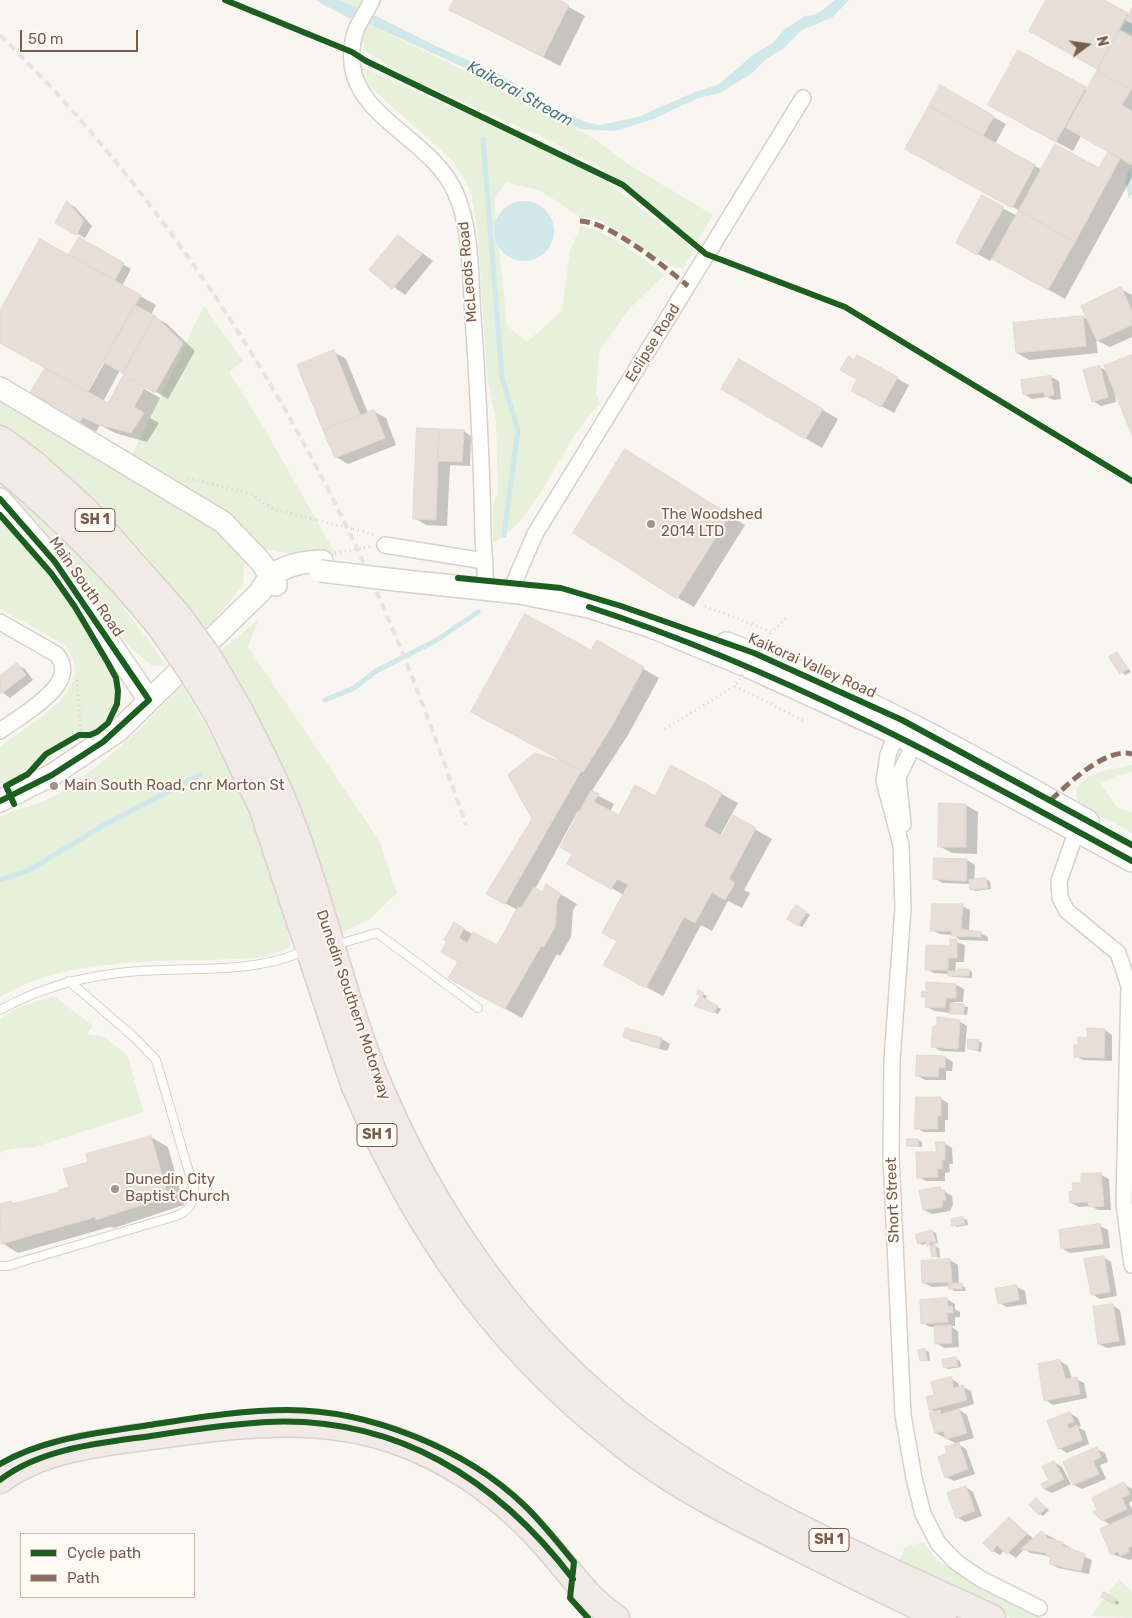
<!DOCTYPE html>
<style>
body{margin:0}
#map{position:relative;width:1132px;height:1618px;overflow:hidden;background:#f9f5f0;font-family:Rubik,sans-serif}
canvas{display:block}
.legend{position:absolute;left:20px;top:1533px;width:175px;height:65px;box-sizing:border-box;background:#fffaf3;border:1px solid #cabbb1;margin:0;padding:6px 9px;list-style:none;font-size:15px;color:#7a5c4d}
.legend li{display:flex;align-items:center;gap:10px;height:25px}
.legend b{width:25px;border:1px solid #cabbb1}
.north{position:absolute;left:1062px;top:20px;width:50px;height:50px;-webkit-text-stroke:4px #fffaf3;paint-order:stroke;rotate:76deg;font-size:14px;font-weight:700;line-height:20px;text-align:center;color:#7a5c4d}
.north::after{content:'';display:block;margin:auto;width:18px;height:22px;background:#7a5c4d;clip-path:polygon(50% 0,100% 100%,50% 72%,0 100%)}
.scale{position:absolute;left:20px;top:30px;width:118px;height:22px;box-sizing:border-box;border:2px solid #7a5c4d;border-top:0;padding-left:6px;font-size:15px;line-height:18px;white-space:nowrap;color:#7a5c4d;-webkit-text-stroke:4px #fffaf3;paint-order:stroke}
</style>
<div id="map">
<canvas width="1132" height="1618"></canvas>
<ul class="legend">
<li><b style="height:6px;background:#1b5e20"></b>Cycle path</li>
<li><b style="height:6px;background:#8d6e63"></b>Path</li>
</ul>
<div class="north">N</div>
<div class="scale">50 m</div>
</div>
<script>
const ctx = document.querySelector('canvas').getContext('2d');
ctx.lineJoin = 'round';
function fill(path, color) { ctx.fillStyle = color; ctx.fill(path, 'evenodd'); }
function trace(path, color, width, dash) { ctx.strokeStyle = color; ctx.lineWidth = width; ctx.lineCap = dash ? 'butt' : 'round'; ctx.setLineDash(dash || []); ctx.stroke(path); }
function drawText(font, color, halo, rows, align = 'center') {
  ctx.font = font + ' Rubik,sans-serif'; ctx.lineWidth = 4; ctx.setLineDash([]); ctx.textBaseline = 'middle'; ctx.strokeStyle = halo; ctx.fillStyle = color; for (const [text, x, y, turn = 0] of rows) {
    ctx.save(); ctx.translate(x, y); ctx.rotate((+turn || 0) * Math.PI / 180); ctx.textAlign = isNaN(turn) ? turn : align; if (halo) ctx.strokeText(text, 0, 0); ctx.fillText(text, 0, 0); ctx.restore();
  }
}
fill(new Path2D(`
 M338,0h25l-5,8z
 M369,24l135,66 89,48 35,26 85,51 -16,26 -4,-1 -94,-73 -59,-31 -132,-58 -43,-27 -3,-13z
 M364,68l181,81 64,34 85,67 -11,19 -12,-3 -75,-48 -16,-1 -39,-26 -35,-9 -12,18 13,126 20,16 35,-31 8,-60 11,-26c32,10 57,29 83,50l-34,33 -31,43 -3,44 4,8c-7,9 -15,17 -22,27 -22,33 -50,96 -85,113v-39l2,-7 3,-1 -2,-75 -9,-45 -10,-150 -7,-36 -16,-28 -86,-77z
 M204,306l39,55 -14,11 31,49 77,135 -47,-2 -25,-5 -23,-18 -111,-74z
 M0,402l47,28 103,55 84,58 10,19 -1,23 -42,51 -57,-83 -71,-71 -73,-55z
 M0,482l64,53 37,41 66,90h-15l-22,-19 -73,-93 -57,-61z
 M0,519c33,35 61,71 86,111 10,16 22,32 27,50 3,13 2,26 -5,37 -9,15 -47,29 -64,40 -15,10 -27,21 -44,29v-39c30,-25 101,-57 65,-102l-65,-36z
 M259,619l-11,28 132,195 17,51 -27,26 -29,14 -53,-146 -73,-132z
 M182,685c49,82 91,168 109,262l-27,10c-86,8 -187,-6 -264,40v-180c16,-9 34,-10 50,-19 50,-28 93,-72 132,-113z
 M1132,765v7l-17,4 -14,8 16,23 15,6v20l-54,-30 -2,-15c13,-17 36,-19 56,-23z
 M54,996l39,30 -6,8 18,3 23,19 15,56 -108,35 -24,2 -11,4v-134c15,-13 35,-17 54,-23z
 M924,1542l13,18 103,58h-30l-112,-53 7,-18z
 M1119,1579l13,13v26l-41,-2z`), '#e7f0db');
fill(new Path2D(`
 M315,0h23l20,8 -7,11z
 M835,0h14l-16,17 -31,13 -18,18 -18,11 -15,15 -31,19 -22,5 -45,21 -38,12 -34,-2 -22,-10 -70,-40 -120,-55 5,-9 64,32 63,28 45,30 43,18 11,2 38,-8 57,-25 23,-7 36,-31 19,-11 11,-13 21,-14 9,-1 9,-5z
 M1126,21l6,3v11l-11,-6z
 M1131,165l1,29 -3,5 -4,-18z
 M494 231a30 30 0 1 1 60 0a30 30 0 1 1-60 0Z`), '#d0e8ea');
fill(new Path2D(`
 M455,0h101l29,16 -25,50 -93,-48z
 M1048,0h54l27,15 3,-4v166l-67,122 -73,-41 -2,3 -32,-18 25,-46 34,19 3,-5 -113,-63 33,-61 66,37 -11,20 47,26h58l10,-18 -29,-16 -8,15 -67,-37 13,-63 69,39 11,-21 -52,-29z
 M67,203l8,4 17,19 -7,12 -29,-16z
 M399,236l34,25 -28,34 -34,-25z
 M79,239l52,30 -9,17 34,19 -5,10 16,9 28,27 -27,48 -48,-29 -17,32 5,3 16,-28 36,21 -10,20 9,5 -12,19 -32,-9 -15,-8 -4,7 -65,-37 15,-28 -46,-26v-27l70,-57zM103,360h3l-21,37 -2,-1z
 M1121,289l11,6v42l-22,10 -14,-7 2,13 -69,7 -12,-7 66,-36 6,3z
 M334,352l12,7 22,54 5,-2 13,7 10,27 -48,19 -12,-7 -37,-91z
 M1132,356v76l-18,-44 2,14 -15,4 -8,-5 7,-34 7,4z
 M858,357l51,28 -15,28 -42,-23 6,-11z
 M739,360l99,59 -16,29 -100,-59z
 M1051,377l8,4 2,18 -7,1 -7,-3 -15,2 -8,-5z
 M418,429l46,2 7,5 -1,30 -20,-1 -3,61 -21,-1 -12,-7z
 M642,460l103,65 -51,82 -16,-9z
 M598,642l61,36 -31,57 -37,57 23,12 -4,8 9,5 36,-20 17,-30 66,36 -18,33 2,2 11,-21 39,22 -28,51 6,3 -8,15 -14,-7 -16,30 -11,-6 -38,71 -42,-22 -3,-34 6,-45 -40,-22 -10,-19 6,-42 -2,-1 -43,78 8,5 4,-8 30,18 -4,6 -2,27 -11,19 -3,-2 -35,64 -56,-31 -7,-26 -5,-37 43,23 21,-37 -30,-16 46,-75 1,-64 33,9 24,-112z
 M1117,654l14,18 -6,3 -14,-17z
 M17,665l8,4 8,11 -23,18 -10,-7v-13z
 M940,804l26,1 12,7 -1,42 -25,-1 -13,-7z
 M967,860l8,5 -1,16 12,-2 4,2 1,8 -16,2 -3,-2 -1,-5 -29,-1 -7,-5z
 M796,906l14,9 -8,12 -14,-8z
 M962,906l8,4 -1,21 11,2 8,4v4l-28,-1 -7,-5 -13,-1 -8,-4z
 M951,940l14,5 -1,17h-8l-1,11 14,-3 3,2v6l-19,-1 -4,-3 -15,-1 -8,-4 25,-22z
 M927,984l29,1 8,4 -1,13h-10v2l15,3 -1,8 -33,-4 -8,-5 1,-8 -4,-2 4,-3z
 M699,992l8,4 -2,4 16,9 -3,5 -19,-7 3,-12z
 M959,1021l8,5 -2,26 -25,-1 -7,-5z
 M626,1029l36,10 8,5 -3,7 -35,-10 -8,-4z
 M1105,1030l7,5v26l-29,-1 -8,-4 4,-10z
 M978,1041l4,2 -1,9 -12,-3z
 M945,1057l8,5 -1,9h-6v9h-21l-7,-4z
 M940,1098l8,5v17h-3v12h-21l-7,-4z
 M151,1137l17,10 16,58 -70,23 -4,-1 -92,26 -16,-10 -2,-38 11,-3 5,3 45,-12z
 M918,1140l4,2v5l-14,-1z
 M944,1143l8,5 1,16h-4l1,8 -5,1v8h-19l-7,-4z
 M1101,1175l8,4 2,31h-13l-7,-4 -12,1 -8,-4 11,-19z
 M939,1188l13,8 1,9 -3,6 -18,3 -8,-4z
 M963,1218l4,2 1,5 -11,2 -4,-2z
 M1100,1226l8,4 2,18 -40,5 -7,-4z
 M932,1231l4,2 2,10 -6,1 7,4 1,10 -7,-2 -2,-9 -3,-4 -6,2 -3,-2z
 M1103,1257l8,5 6,34 -17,3 -8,-5z
 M950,1260l8,5 1,20 6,2 1,4h-12l-4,-5 -18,1 -8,-4z
 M1017,1287l8,4 2,13 -20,3 -8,-4z
 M947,1299l8,5v5l5,3v5h-5v9h-5l8,5 1,16 -15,1 -8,-5v-16h-6l-7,-4z
 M1112,1305l8,5 6,35 -19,3 -8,-4z
 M925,1350l4,2 1,9 -9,-1z
 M956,1359l4,2 1,6 -13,2 -3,-2z
 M1060,1361l8,5 4,13h4l8,4 3,15 -34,7 -8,-5z
 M950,1378l8,5 2,5 3,-1 8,4 3,13 -16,5 9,6 7,23 -18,5 10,6 9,25 -21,7 -8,-4 3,-23 8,-10 -21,-11 -1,-21 -5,-2 -3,-12 9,-2z
 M1070,1413l8,5 3,8 -3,1 7,4 4,13 -22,9 -8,-5z
 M1097,1449l8,4 3,9 -8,3 6,14 -24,10 -8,-4 -9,-22z
 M1054,1462l8,5 9,17 -19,9 -8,-4 6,-9z
 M1124,1484l8,5v12l-3,2 3,6v50l-3,1 -17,-6v-28l-9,-6z
 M966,1487l7,5 9,24 -17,6 -8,-5z
 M1037,1499l12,11 -6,6 -3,-2z
 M1010,1519l24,20 8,-7 29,16v3l21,9 -3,14 -31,-6 -7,-4 1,-6 -4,-2 -18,-3 -6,-4 -8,9 -12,-8 -4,5 -7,-4z
 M1104,1594l15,8 -1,3 -15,-8z`), '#0003');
trace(new Path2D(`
 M483,139l19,238 16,53 -14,105
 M325,700l29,-12 22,-17 61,-31 41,-28
 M0,880l29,-10 75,-45 96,-50`), '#d0e8ea', 5);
const building = new Path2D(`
 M454,0h105l10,5 -26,52 -94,-47z
 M1046,0h58l24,13 -31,56 -68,-38z
 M1132,8v15l-6,-3z
 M1119,30l13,7v53l-35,-19z
 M1018,50l68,37 -30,55 -68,-37z
 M1097,71l34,18 -9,16 10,6v54l-66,-37z
 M940,85l54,31 -11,20 -54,-30z
 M929,106l106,59 -23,43 -107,-59z
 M1055,144l44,24 9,-16 12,7 -45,83 -56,-32z
 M982,195l22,12 -27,48 -21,-12z
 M67,201l17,20 -8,14 -21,-12z
 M1019,210l56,32 -27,48 -56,-31z
 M398,235l24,19 -30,35 -23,-19z
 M79,237l45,26 -9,17 -46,-25z
 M40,239l101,56 -54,96 -87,-48v-32z
 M1121,287l11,24v14l-35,16 -16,-35z
 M135,305l20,11 -32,57 -20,-11z
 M155,316l28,27 -28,50 -33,-19z
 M1083,316l3,30 -70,7 -3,-30z
 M334,350l26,65 -37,15 -26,-65z
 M857,355l41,22 -17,30 -30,-16 6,-12 -17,-9 8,-14 6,4z
 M1132,355v80l-28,-69z
 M739,359l84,50 -18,30 -84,-50z
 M1100,366l8,31 -16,5 -9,-32z
 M45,368l63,35 15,-27 22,11 -11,20 10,6 -13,20 -34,-9 -14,-7 -4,6 -50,-28z
 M1051,376l3,19 -9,2 -1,-5 -21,3 -2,-15z
 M374,410l11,28 -50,20 -12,-28z
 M417,428l22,1 -3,91 -23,-1z
 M439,429l25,1 -2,32 -24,-1z
 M625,449l105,66 -53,84 -104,-66z
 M525,614l66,36 6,-10 47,27 -32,59 -29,46 -112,-60z
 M1117,652l11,17 -8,5 -11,-17z
 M17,663l9,12 -25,19 -1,-18z
 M535,753l31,10 15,8 -76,133 -19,-10 46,-75 -24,-44z
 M671,765l51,28 -18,33 18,10 11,-21 23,13 -27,51 6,4 -10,17 -13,-8 -17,31 -11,-6 -38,71 -43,-23 14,-24 -15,-8 26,-48 -11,-6 -6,10 -44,-25 5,-10 -12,-7 31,-57 8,4 -5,8 25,13 16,-30 20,11z
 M939,803l27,1v43h-28z
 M934,858l33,1 -1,22 -33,-2z
 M986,878l2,10 -18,2 -1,-10z
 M546,884l15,10 -4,7 -2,26 -11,20 -3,-1 -36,63 -57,-31 10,-16 -17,-10 6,-11 -3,-1 10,-18 10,6 -5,10 8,5 6,-11 24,13 21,-38 3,1 13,-21 9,5z
 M932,904h31l-2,25 20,3v5l-30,-1 1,-5h-21z
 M796,905l11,7 -9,14 -11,-7z
 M950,939h7v19h-9v12h-23l1,-25 24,1z
 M958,969h11v7h-21v-5h10z
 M926,982l30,2v14h-10l-1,10 -20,-1 1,-10h-5l1,-6 4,1z
 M699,990l5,3 -2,4 16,9 -4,7 -20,-7 6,-10 -3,-2z
 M951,1003l13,1v10h-14z
 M937,1017l23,3 -2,29 -27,-2 2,-21h4z
 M626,1028l36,10 -3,10 -36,-11z
 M1087,1028l18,1 -1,29 -30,-1v-12h4v-8l9,1z
 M968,1039l11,1 -1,10 -10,-1z
 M917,1055l28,1v12l-6,-1 -1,10 -22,-1z
 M916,1097h25v19h-3l-1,13h-22z
 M151,1136l17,60 -72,24 -1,-3 -94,27 -1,-40 11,-3 1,3 47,-12v-2l10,-3 -6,-18 25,-7 -2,-8z
 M907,1139h11l1,7h-12z
 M936,1142h9v18h-3v9h-5l1,8 -21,1 -1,-26h20z
 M1101,1173l3,33 -15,1 -1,-5 -18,1 -1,-11 4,-1 -1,-8h9v-9z
 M940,1187v4l4,-1 2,10h-3l-1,7 -19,3 -4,-19z
 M963,1217l2,7 -13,2 -1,-7z
 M1100,1224l3,20 -42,5 -2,-19z
 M932,1230l4,12h-7l1,3 -3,1 -1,-5 -8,3 -3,-9z
 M935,1245l2,11 -5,1 -2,-11z
 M1104,1256l6,36 -19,3 -7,-36z
 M950,1259l2,23 -30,1 -1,-22z
 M949,1283h13v6h-13z
 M1017,1285l2,15 -21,4 -3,-15z
 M947,1298l1,9 4,-1 1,7h-6l1,9 -27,2 -1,-24z
 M1113,1304l6,37 -21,3 -5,-37z
 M951,1325l1,18 -17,1 -1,-18z
 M925,1349l2,11 -7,1 -2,-11z
 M956,1357l2,9 -14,2 -2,-8z
 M1060,1360l6,19 11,-2 3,17 -36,7 -6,-37z
 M951,1377l3,11 9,-3 4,15 -38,10 -3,-13 8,-2 -3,-13z
 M959,1409l8,24 -21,6 -3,-8 -8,2 -6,-20 11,-3 1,4z
 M1070,1412l4,10 -7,2 2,5 8,-4 5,15 -24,9 -11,-28z
 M959,1443l9,26 -23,9 -7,-21 9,-4 -2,-6z
 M1097,1447l4,10 -8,4 6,13 -26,11 -10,-23z
 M1054,1461l10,18 -20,10 -3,-5 8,-4 -7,-13z
 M1124,1482l6,12 -8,4 5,11 -25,12 -9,-9 4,-2 -5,-12z
 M966,1486l9,25 -19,7 -9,-25z
 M1036,1498l10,10 -7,7 -10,-10z
 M1132,1515v31l-4,2 1,4 -9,4 -2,-5 -7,4 -11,-26z
 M1009,1517l18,17 -20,20 -10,-9 -5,7 -9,-9z
 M1042,1531l4,4v3l17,4v4l22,8 -4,17 -32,-7 2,-7 -5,-1v-3l-25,-4z
 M1104,1592l12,7 -2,5 -13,-7z`);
fill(building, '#e6ded7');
trace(building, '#e2d8d2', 1);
const service = new Path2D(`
 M342,943l35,-10 101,75
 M0,1010c50,-28 105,-39 162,-40 46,-2 94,1 137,-17
 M0,1266h7l169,-50c13,-5 18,-13 18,-27l-38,-129 -20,-21 -67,-58`);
const minor = new Path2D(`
 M372,0c-4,10 -12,20 -16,30 -27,83 74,101 100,164 16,37 14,83 17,123 5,73 9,146 10,220 1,17 3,35 2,53
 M385,545l99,16
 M513,592l1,-9 21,-49 268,-436
 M0,622l56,32c27,29 -35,61 -56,77
 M896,734l-8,21 -4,26 17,64 2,63 -11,152 -1,96 12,259 11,63 9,36 15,29 18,19 25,17 58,29
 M903,824l-5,-47 16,-33
 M1079,824l-20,57 1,17 7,13 51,42 11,33 -5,217 8,62`);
const secondary = new Path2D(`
 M0,388l223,134 38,40 15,23
 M0,499l55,63 94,138
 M396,580l124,13 69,14 60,19 102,42 145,66 236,127
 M726,643c126,45 246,112 362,178
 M0,801l52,-26 66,-44 143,-140c10,-24 37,-29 61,-30`);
const motorway = new Path2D(`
 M0,439l34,25 52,47 91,103
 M0,465c60,49 110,100 159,160
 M237,706c18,35 37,70 51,107 33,85 52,176 86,261 57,139 144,265 265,356 106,80 233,132 353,188
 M218,715l44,92 92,277c65,153 149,272 284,372 46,34 98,60 150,86 51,26 103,52 155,76
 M0,1480c40,-30 96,-37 144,-43 122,-17 219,-31 328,42 32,22 61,50 86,80 18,22 34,43 58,59`);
trace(service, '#d7d1cb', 10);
trace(minor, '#d7d1cb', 18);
trace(secondary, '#d9d2cb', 24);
trace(motorway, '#dad1cc', 29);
trace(new Path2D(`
 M188,478l63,16 22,15 44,11
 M353,529l23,6
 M364,548l8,-2
 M705,606l67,26 15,-15
 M77,680l4,54
 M735,686l69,35`), '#dcd5d0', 3, [1, 4]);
trace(service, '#fefefd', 8);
trace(minor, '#fefefd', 15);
trace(secondary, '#fefefd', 21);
trace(motorway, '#f2eae7', 26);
trace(new Path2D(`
 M0,35c159,155 289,356 378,560 33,75 61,152 88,230`), '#e6e3e7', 4, [8, 5]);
const secondaryBridge = new Path2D(`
 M320,571l76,9`);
const motorwayBridge = new Path2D(`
 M177,614l32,44 28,48
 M159,625l31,44 28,46`);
trace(secondaryBridge, '#d9d2cb', 24, []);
trace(motorwayBridge, '#dad1cc', 29, []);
trace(new Path2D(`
 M317,520l36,9
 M335,553l29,-5
 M665,729l70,-43 37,-54`), '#dcd5d0', 3, [1, 4]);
trace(secondaryBridge, '#fefefd', 21);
trace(motorwayBridge, '#f2eae7', 26);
trace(new Path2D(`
 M580,221c30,1 84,45 108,65
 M1051,800c18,-17 55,-53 81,-46`), '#8d6e63', 5, [10, 5]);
trace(new Path2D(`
 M225,0l127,52 14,9 257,124 83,69 139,53 287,174
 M0,499l55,63 94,138 -46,42 -51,33 -52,26
 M0,515l51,58 24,34 33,56 8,15 2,13 -1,13 -9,19 -11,9 -7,3h-11l-33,19 -18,20 -22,12 8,18
 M458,578l103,10 60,18 133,47 148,67 230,125
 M589,607c191,62 368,158 543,254
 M0,1464c44,-26 99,-31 149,-39 46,-7 92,-15 139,-15 81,0 178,39 236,95 18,17 34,38 50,57l-4,36 18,20
 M0,1480c41,-32 101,-37 151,-44 38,-6 77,-12 116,-14 129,-6 230,57 306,157`), '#1b5e20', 6);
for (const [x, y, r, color] of [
 [651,524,5,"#a69286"],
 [54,786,5,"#a69286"],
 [115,1189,5,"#a69286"]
]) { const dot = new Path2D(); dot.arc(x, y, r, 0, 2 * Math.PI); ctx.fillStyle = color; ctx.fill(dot); trace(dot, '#fffaf3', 2); }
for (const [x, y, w] of [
 [95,520,40],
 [377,1135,40],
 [829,1540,40]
]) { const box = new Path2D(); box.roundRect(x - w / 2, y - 11.5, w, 23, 4); ctx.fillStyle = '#fffaf3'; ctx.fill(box); trace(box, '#7a5c4d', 1); }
drawText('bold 14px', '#7a5c4d', null, [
 ["SH 1",95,520],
 ["SH 1",377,1135],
 ["SH 1",829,1540]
]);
drawText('15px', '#7a5c4d', '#fffaf3', [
 ["McLeods Road",468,272,-95],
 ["Eclipse Road",653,343,-58],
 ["Main South Road",86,587,55],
 ["Kaikorai Valley Road",812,666,24],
 ["Dunedin Southern Motorway",353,1005,71],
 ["Short Street",893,1200,-92]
]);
drawText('15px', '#7a5c4d', '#fffaf3', [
 ["The Woodshed",661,515],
 ["2014 LTD",661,532],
 ["Main South Road, cnr Morton St",64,786],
 ["Dunedin City",125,1180],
 ["Baptist Church",125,1197]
], 'left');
drawText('italic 16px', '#437c86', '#fffaf3', [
 ["Kaikorai Stream",520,94,29]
]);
</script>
